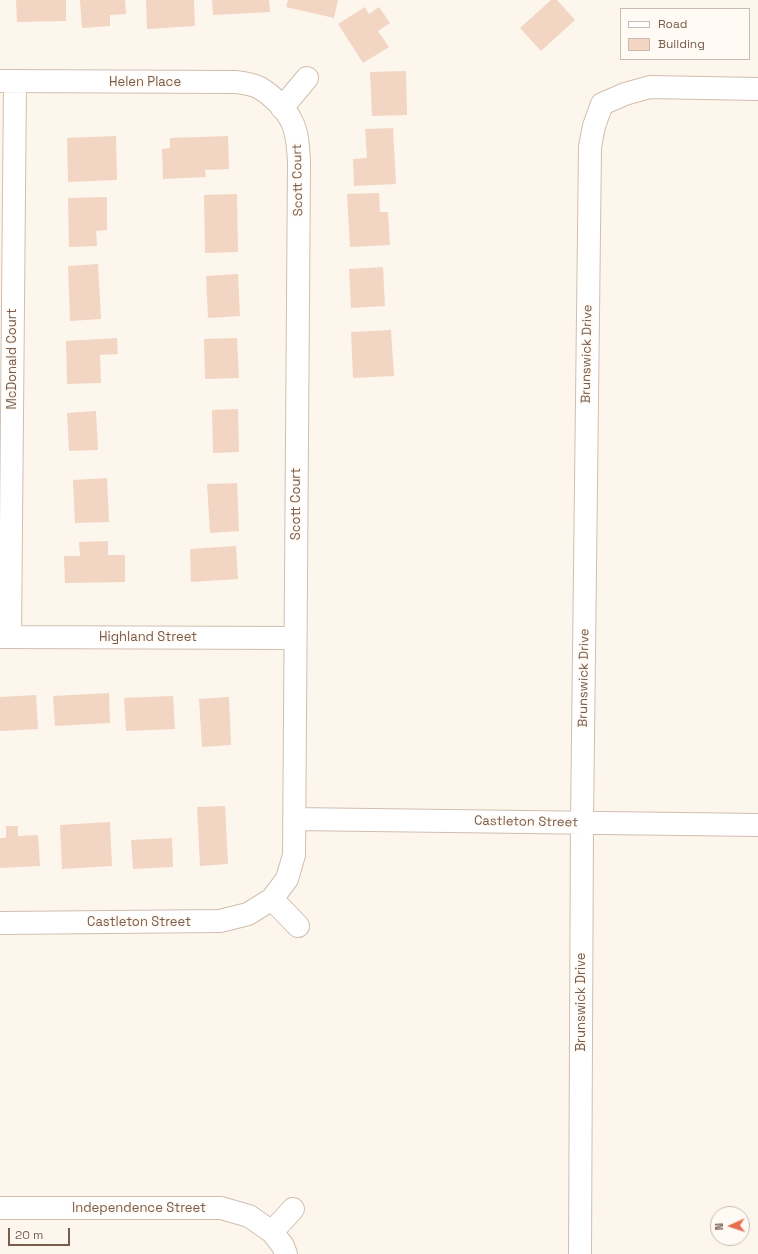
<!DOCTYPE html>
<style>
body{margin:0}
#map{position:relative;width:758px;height:1254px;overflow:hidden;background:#fdf6ec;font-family:"Space Grotesk",sans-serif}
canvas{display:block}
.legend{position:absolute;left:620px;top:8px;width:130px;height:52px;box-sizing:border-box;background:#fffaf3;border:1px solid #cabbb1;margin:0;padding:5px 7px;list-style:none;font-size:12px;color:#7a5c4d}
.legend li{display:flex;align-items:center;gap:8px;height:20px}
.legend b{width:20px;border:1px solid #cabbb1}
.north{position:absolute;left:710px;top:1206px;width:40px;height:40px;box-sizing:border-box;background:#fffaf3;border:1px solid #cabbb1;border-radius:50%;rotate:267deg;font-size:11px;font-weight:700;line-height:16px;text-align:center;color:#7a5c4d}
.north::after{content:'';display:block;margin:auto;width:14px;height:18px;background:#e76f51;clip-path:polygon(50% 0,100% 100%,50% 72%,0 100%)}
.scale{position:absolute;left:8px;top:1228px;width:62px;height:18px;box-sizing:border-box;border:2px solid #7a5c4d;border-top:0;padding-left:5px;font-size:12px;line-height:14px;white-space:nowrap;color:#7a5c4d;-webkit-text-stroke:3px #fffaf3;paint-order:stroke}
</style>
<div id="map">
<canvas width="758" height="1254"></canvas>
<ul class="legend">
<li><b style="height:5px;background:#fff"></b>Road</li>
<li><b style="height:11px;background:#f3d5c3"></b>Building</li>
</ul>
<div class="north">N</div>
<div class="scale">20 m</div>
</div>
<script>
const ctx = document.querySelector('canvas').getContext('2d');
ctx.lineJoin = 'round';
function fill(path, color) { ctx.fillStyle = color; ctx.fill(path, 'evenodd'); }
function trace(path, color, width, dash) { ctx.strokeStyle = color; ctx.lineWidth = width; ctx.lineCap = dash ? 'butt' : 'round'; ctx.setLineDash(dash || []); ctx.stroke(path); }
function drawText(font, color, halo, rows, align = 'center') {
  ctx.font = font + ' "Space Grotesk",sans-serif'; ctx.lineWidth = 3; ctx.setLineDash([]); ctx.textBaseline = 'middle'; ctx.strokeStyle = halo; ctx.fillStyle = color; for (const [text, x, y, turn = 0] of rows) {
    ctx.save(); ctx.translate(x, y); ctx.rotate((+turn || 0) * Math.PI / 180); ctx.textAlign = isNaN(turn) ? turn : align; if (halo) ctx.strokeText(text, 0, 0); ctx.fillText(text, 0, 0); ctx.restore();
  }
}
fill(new Path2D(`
 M16,0h50v21l-49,1z
 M80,0h45l1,14 -16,1v11l-28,2z
 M146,0h48l1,26 -48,3z
 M212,0h57l1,12 -57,3z
 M288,0h50l-4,18 -48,-11z
 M551,0h6l18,20 -34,31 -21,-23z
 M365,7l4,7 10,-7 11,16 -12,8 11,16 -26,16 -25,-39z
 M406,71l1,44 -35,1 -2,-44z
 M393,128l3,56 -42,2 -1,-27 14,-1 -2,-29z
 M116,136l1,44 -49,2 -1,-44z
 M228,136l1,33 -24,1 1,7 -43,2 -1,-30 8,-1v-10z
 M379,193l1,19h8l2,33 -40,2 -3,-53z
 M237,194l1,58 -33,1 -1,-58z
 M107,197v33l-11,1 1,15 -28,1 -1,-49z
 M98,264l3,55 -31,2 -2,-55z
 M383,267l2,39 -34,2 -2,-39z
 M238,274l2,42 -32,2 -2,-42z
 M391,330l3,46 -41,2 -2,-46z
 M117,338l1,16 -18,1 1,28 -34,1 -1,-43z
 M237,338l2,40 -34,1 -1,-40z
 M238,409l1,43 -26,1 -1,-43z
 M96,411l2,39 -29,1 -2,-38z
 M107,478l2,44 -34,1 -2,-43z
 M237,483l2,48 -29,2 -3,-49z
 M108,541v14h17v27l-60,1 -1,-27h16l-1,-14z
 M236,546l2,33 -47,3 -1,-33z
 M109,693l1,30 -55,3 -2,-30z
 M36,695l2,34 -38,2v-34z
 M173,696l2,33 -49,2 -2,-33z
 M229,697l2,48 -29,2 -3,-48z
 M225,806l3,58 -28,2 -3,-59z
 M110,822l2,44 -50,3 -2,-44z
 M6,826h12v10l20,-1 2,31 -40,2v-30h6z
 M172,838l1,29 -40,2 -2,-29z`), '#f3d5c3');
const minor = new Path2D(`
 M0,81l236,1c8,1 17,2 24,6 13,8 26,21 32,34 6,12 6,26 7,40l-5,693 -7,24 -15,20 -24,15 -28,7 -220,2
 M282,108l25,-30
 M0,637l295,1
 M10,637l5,-556
 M294,819l464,6
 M272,899l26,27
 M0,1208h221l28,8 23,16 11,14 3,8
 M272,1232l21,-23
 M580,1254l2,-432 8,-675 4,-21 8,-22 23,-10 25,-7 108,2`);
trace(minor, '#d1beb0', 24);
trace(minor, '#fff', 22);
drawText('13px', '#7a5c4d', '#fffaf3', [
 ["Helen Place",145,82],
 ["Scott Court",298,180,-91],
 ["Brunswick Drive",587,354,-89],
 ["McDonald Court",12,359,-90],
 ["Scott Court",296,504,-90],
 ["Highland Street",148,637],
 ["Brunswick Drive",584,678,-89],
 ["Castleton Street",526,822,1],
 ["Castleton Street",139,922],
 ["Brunswick Drive",581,1002,-90],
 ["Independence Street",139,1208]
]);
</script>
